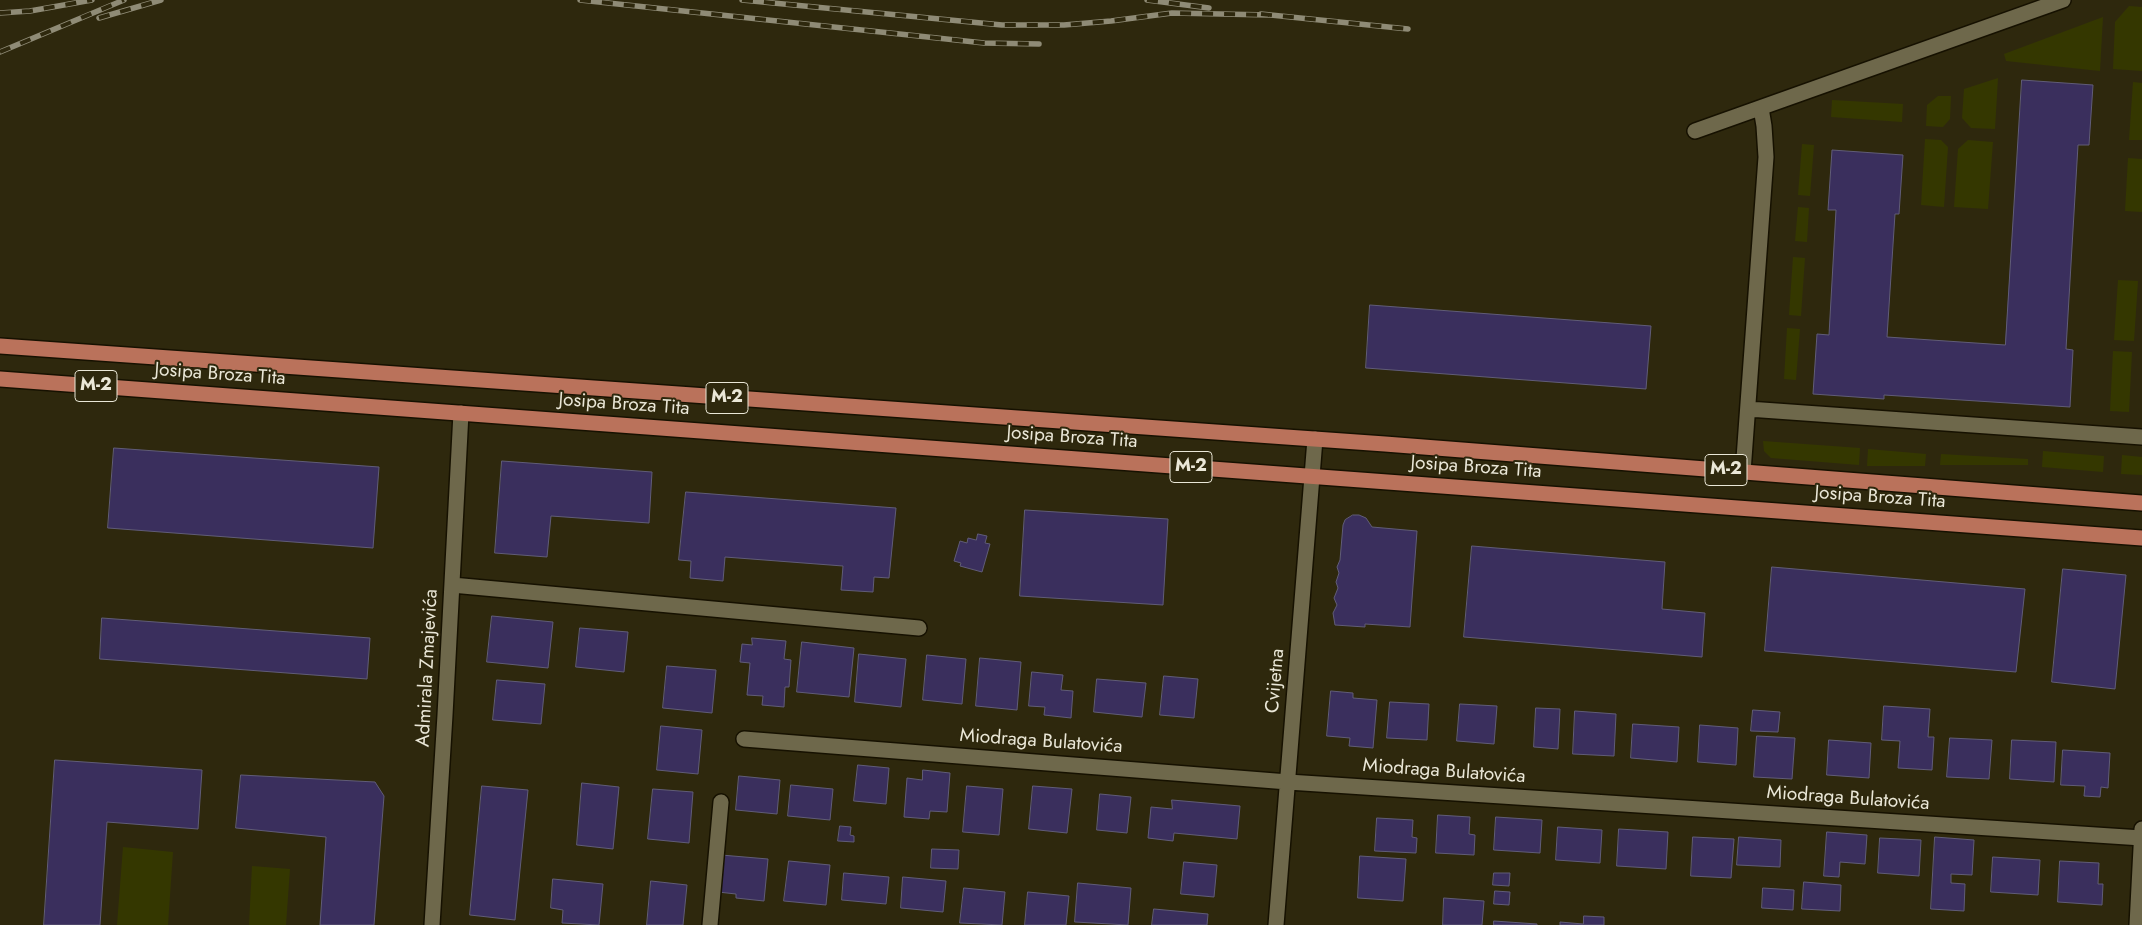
<!DOCTYPE html>
<meta charset="utf-8">
<style>
body{margin:0}
canvas{display:block;background:#2e280d}
</style>
<canvas width="2142" height="925"></canvas>
<script>
const ctx = document.querySelector('canvas').getContext('2d');
ctx.lineJoin = 'round';
function fill(path, color) { ctx.fillStyle = color; ctx.fill(path, 'evenodd'); }
function trace(path, color, width, dash) { ctx.strokeStyle = color; ctx.lineWidth = width; ctx.lineCap = dash ? 'butt' : 'round'; ctx.setLineDash(dash || []); ctx.stroke(path); }
function drawText(font, color, halo, rows, align = 'center') {
  ctx.font = font + ' Jost,sans-serif'; ctx.lineWidth = 4; ctx.setLineDash([]); ctx.textBaseline = 'middle'; ctx.strokeStyle = halo; ctx.fillStyle = color; for (const [text, x, y, turn = 0] of rows) {
    ctx.save(); ctx.translate(x, y); ctx.rotate((+turn || 0) * Math.PI / 180); ctx.textAlign = isNaN(turn) ? turn : align; if (halo) ctx.strokeText(text, 0, 0); ctx.fillText(text, 0, 0); ctx.restore();
  }
}
fill(new Path2D(`
 M2129,6l13,1v64l-29,-2 2,-47z
 M2103,17l-3,54 -94,-10 -2,-7z
 M1998,78l-3,51 -24,-1 -9,-10 2,-29z
 M2133,82l9,1v57h-13z
 M1938,96h13l-1,23 -7,8 -17,-1 1,-21z
 M1832,100l71,4 -1,18 -71,-5z
 M1925,139l16,1 7,7 -4,60 -23,-2z
 M1968,140l25,2 -5,67 -34,-2 4,-58z
 M1802,144l12,1 -4,51 -12,-1z
 M2128,158l14,1v53l-17,-1z
 M1798,207l11,1 -2,34 -12,-1z
 M1793,257l12,1 -4,58 -12,-1z
 M2118,280l20,1 -4,60 -20,-1z
 M1787,328l13,1 -4,51 -12,-1z
 M2113,351l19,1 -3,60 -19,-1z
 M1763,441l97,7 -1,17 -88,-7 -7,-7z
 M1868,449l58,5 -1,12h-58z
 M2043,451l61,5 -1,16 -61,-5z
 M1941,454l87,5v6h-88z
 M2122,455l20,2v18l-21,-1z
 M123,847l50,5 -5,73h-51z
 M252,866l38,3 -4,56h-37z`), '#343700');
const building = new Path2D(`
 M2022,80l71,5 -4,60h-11l-12,204 7,1 -3,57 -186,-12v4l-71,-5 4,-60 12,1 7,-125h-8l4,-60 71,5 -4,59h-4l-8,123 118,8z
 M1370,305l281,21 -5,63 -280,-21z
 M114,448l265,19 -6,81 -265,-20z
 M502,461l150,11 -3,51 -98,-7 -4,41 -52,-4z
 M686,492l210,16 -7,70 -15,-1 -1,15 -32,-2 2,-24 -118,-9 -2,24 -33,-3 1,-17 -12,-1z
 M1025,510l143,9 -5,86 -143,-9z
 M1353,515h6l7,3 6,9 45,4 -7,96 -45,-3v3l-30,-2 -2,-12 4,-8 -3,-7 4,-10 -2,-6 3,-9 -2,-6 3,-7 3,-35 2,-5z
 M978,534l9,2 -2,7 5,1 -8,28 -22,-6 1,-3 -7,-2 6,-20 7,2 1,-5 8,2z
 M1472,546l193,16 -3,47 43,4 -3,44 -238,-20z
 M1772,567l253,22 -9,83 -251,-21z
 M2063,569l63,6 -11,114 -63,-7z
 M492,616l61,6 -5,46 -61,-6z
 M102,618l268,20 -3,41 -267,-20z
 M580,628l48,4 -4,40 -48,-5z
 M752,638l34,3 -2,18 7,1 -2,27h-4l-1,20 -22,-2 1,-9 -16,-1 3,-32 -10,-1 2,-18 10,1z
 M802,642l52,6 -5,49 -52,-5z
 M859,654l47,5 -5,48 -46,-5z
 M927,655l39,4 -4,45 -39,-4z
 M980,658l41,4 -4,48 -41,-4z
 M667,666l49,4 -4,43 -49,-5z
 M1032,672l31,3 -2,15 12,1 -2,27 -27,-3 1,-8 -16,-1z
 M1164,676l34,3 -4,39 -34,-3z
 M1097,679l49,4 -4,34 -48,-5z
 M497,680l48,4 -4,40 -48,-4z
 M1331,691l22,2v5l24,2 -4,48 -24,-2 1,-8 -23,-2z
 M1390,702l39,2 -2,36 -40,-2z
 M1460,704l37,2 -3,38 -37,-3z
 M1884,706l46,3 -2,28h6l-2,33 -34,-2 2,-27 -18,-1z
 M1536,708l24,1 -2,40 -24,-2z
 M1753,710l27,2 -2,20 -27,-1z
 M1575,711l41,3 -2,42 -41,-2z
 M1633,724l46,3 -2,35 -46,-4z
 M1700,725l38,3 -2,37 -38,-3z
 M661,726l41,4 -4,44 -41,-4z
 M1757,736l38,2 -3,41 -38,-2z
 M1950,738l42,2 -3,39 -42,-2z
 M1829,740l42,3 -2,35 -42,-3z
 M2012,740l44,2 -2,40 -44,-3z
 M2063,750l47,3 -2,35 -7,-1 -1,10 -16,-1 1,-10 -24,-1z
 M55,760l147,10 -4,59 -91,-7 -7,103h-56z
 M858,765l31,3 -3,36 -32,-3z
 M923,770l27,3 -3,39 -17,-1 -1,8 -25,-2 3,-39 15,2z
 M241,775l134,7 9,14 -10,129h-54l6,-88 -90,-9z
 M739,776l41,4 -3,34 -41,-4z
 M582,783l37,4 -6,62 -36,-4z
 M791,785l42,4 -3,31 -42,-4z
 M482,786l46,4 -13,130 -45,-5z
 M967,786l36,3 -4,46 -36,-3z
 M1033,786l39,3 -5,44 -38,-4z
 M653,789l40,3 -4,51 -41,-4z
 M1100,794l31,3 -4,36 -30,-3z
 M1172,800l68,6 -3,33 -63,-6 -1,8 -25,-3 3,-31 21,2z
 M1438,815l32,2 -1,17 6,1 -1,20 -38,-2z
 M1496,817l46,3 -2,33 -46,-3z
 M1377,818l36,2 -1,17 5,1 -1,15 -41,-2z
 M840,826l11,1 -1,8 4,1v6l-16,-1z
 M1558,827l44,3 -2,33 -44,-3z
 M1619,829l49,3 -2,37 -49,-3z
 M1827,832l40,3 -2,29 -25,-2 -1,15 -15,-1z
 M1693,837l41,2 -3,39 -40,-2z
 M1739,837l42,3 -1,27 -43,-2z
 M1935,837l39,3 -2,35 -21,-1v9l14,1 -1,27 -33,-2z
 M1880,838l41,2 -2,36 -41,-3z
 M932,849l27,1 -1,19 -27,-1z
 M721,855l47,4 -4,42 -28,-3v-4l-18,-2z
 M1360,856l46,3 -3,42 -45,-3z
 M1993,857l47,3 -2,35 -47,-3z
 M789,861l41,4 -4,40 -42,-4z
 M2060,861l39,2 -1,21h5l-1,21 -44,-3z
 M1184,862l33,3 -3,32 -33,-3z
 M844,873l45,4 -3,27 -44,-4z
 M1494,873h16l-1,13 -16,-1z
 M903,877l43,4 -3,31 -42,-4z
 M553,879l50,5 -4,41 -37,-2 1,-13 -12,-2z
 M651,881l36,4 -4,40h-36z
 M1804,882l37,3 -1,26 -38,-2z
 M1078,883l53,5 -3,37 -53,-3z
 M964,888l41,4 -3,33 -42,-2z
 M1763,888l31,2 -1,20 -31,-2z
 M1495,891l15,1 -1,13 -15,-1z
 M1028,892l41,4 -3,29h-41z
 M1444,898l40,3 -2,24h-39z
 M1154,909l54,5 -1,11h-55z
 M1584,916l20,1v8h-44v-3l23,2z
 M1494,921l43,3v1h-43z`);
fill(building, '#3a2f5d');
trace(building, '#605c77', 1);
const minor = new Path2D(`
 M1695,131l368,-131
 M1748,409l394,28
 M1743,472l23,-315 -2,-31 -3,-18
 M452,585l467,43
 M744,739l544,43 854,56
 M432,925l13,-210 16,-302
 M710,925l11,-123
 M1276,925l39,-486
 M2137,925l5,-96`);
const primary = new Path2D(`
 M0,346l1385,98 757,59
 M0,379l2142,159`);
trace(minor, '#161100', 18);
trace(primary, '#161100', 18);
trace(minor, '#6e684b', 15);
trace(primary, '#ba725b', 15);
const rail = new Path2D(`
 M580,0l404,43 55,1
 M742,0l260,25h62l47,-4 61,-8 97,2
 M1147,0l62,8
 M0,13l30,-2 62,-11
 M1261,14l147,15
 M99,18l62,-18
 M0,52l124,-52`);
trace(rail, '#8f8b76', 5.5);
trace(rail, '#2e280d', 4, [11]);
for (const [x, y, w] of [
 [96,386,42],
 [727,398,42],
 [1191,467,42],
 [1726,470,42]
]) { const box = new Path2D(); box.roundRect(x - w / 2, y - 15.5, w, 31, 4); ctx.fillStyle = '#2e280d'; ctx.fill(box); trace(box, '#eae7d7', 1); }
drawText('bold 18px', '#eae7d7', null, [
 ["M-2",96,386],
 ["M-2",727,398],
 ["M-2",1191,467],
 ["M-2",1726,470]
]);
drawText('19px', '#eae7d7', '#2e280d', [
 ["Josipa Broza Tita",220,375,4],
 ["Josipa Broza Tita",624,405,4],
 ["Josipa Broza Tita",1072,438,4],
 ["Josipa Broza Tita",1476,468,4],
 ["Josipa Broza Tita",1880,498,4],
 ["Admirala Zmajevića",428,668,-87],
 ["Cvijetna",1276,681,-85],
 ["Miodraga Bulatovića",1041,742,4],
 ["Miodraga Bulatovića",1444,772,4],
 ["Miodraga Bulatovića",1848,799,4]
]);
</script>
